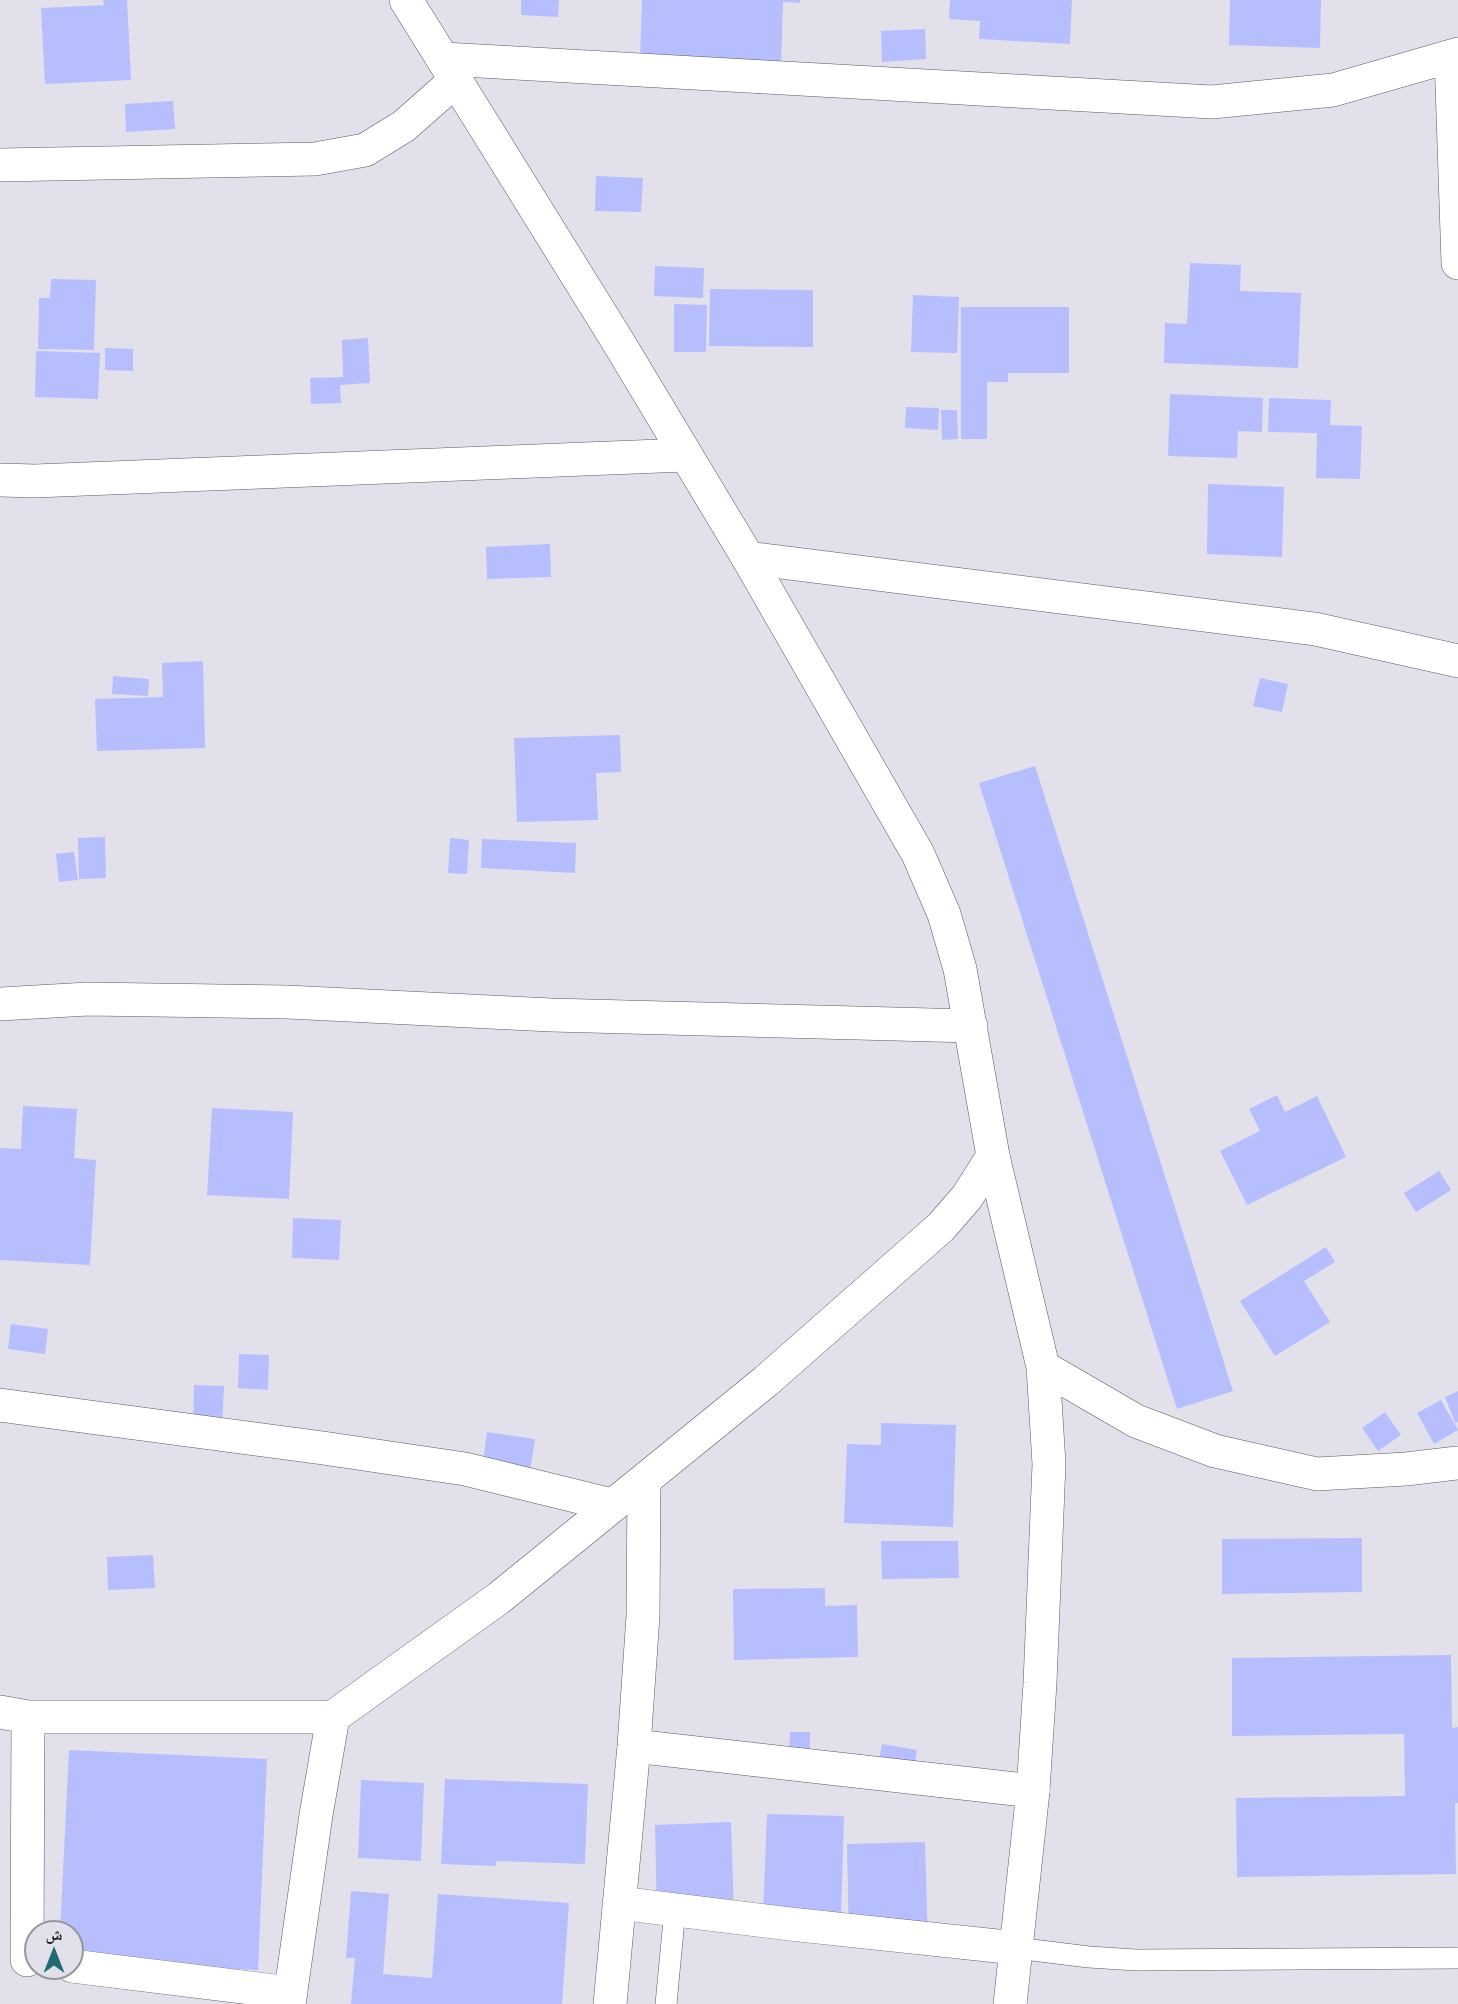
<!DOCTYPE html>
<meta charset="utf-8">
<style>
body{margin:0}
#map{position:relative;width:1458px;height:2004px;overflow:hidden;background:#e2e0eb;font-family:"PT Sans","Noto Naskh Arabic",sans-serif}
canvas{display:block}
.north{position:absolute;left:24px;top:1920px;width:60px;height:60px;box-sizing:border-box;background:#e2e0eb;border:2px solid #97959d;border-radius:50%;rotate:0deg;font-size:16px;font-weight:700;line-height:24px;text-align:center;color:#262528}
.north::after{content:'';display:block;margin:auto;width:21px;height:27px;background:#216c74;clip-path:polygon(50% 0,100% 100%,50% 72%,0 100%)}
</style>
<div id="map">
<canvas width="1458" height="2004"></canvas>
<div class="north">ش</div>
</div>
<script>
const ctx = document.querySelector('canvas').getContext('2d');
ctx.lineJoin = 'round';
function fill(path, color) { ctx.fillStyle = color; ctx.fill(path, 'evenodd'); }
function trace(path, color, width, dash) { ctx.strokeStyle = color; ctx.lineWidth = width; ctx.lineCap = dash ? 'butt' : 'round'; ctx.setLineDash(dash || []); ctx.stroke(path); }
fill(new Path2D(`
 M103,0h24l4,80 -86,4 -4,-76 63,-3z
 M521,0h38l-1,17 -37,-2z
 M642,0h158v3l-17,-1 -2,63 -141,-6z
 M950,0h122l-2,44 -91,-5 1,-18 -31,-2z
 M1230,0h91l-1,48 -91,-3z
 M925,29l1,30 -44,3 -1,-31z
 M173,101l2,28 -49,3 -1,-28z
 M596,176l47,2 -2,34 -46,-1z
 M1190,263l51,2 -1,26 61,2 -3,75 -134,-5 1,-40 22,1z
 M655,266l49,2 -1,30 -49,-2z
 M51,279l45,1 -2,70 -56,-1 1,-51h11z
 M710,289l103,1v57l-104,-1z
 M913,295l46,2 -2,56 -46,-1z
 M674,304l33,1 -1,47h-32z
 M961,307h108v66h-61v9h-21v57h-26z
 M368,338l2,45 -30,2 1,18 -30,1 -1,-26 33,-1 -1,-37z
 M105,348l28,1v22l-28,-1z
 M36,351l64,2 -2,46 -63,-2z
 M1170,394l93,4 -1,34 -24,-1 -1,27 -69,-2z
 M1269,398l62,2 -1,25 32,1 -2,53 -44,-1 1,-45 -49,-1z
 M906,407l33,1 -1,22 -33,-2z
 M941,410h16l1,29 -16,1z
 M1208,484l76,3 -2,70 -75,-3z
 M550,544l1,33 -64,2 -1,-32z
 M203,661l2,87 -108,3 -2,-52 68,-2 -1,-34z
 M113,676l36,3 -1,17 -36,-2z
 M1260,678l28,6 -6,28 -29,-6z
 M620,735l1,37 -25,1 2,47 -81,2 -3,-84z
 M1035,766l198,625 -56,18 -198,-626z
 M105,837l1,41 -27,1 -1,-41z
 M450,838l19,2 -2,34 -19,-1z
 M482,839l94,4 -1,30 -94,-5z
 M74,852l4,28 -19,2 -3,-28z
 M1277,1095l8,17 32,-16 29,61 -99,48 -27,-54 40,-20 -11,-22z
 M23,1106l54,3 -3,49 22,2 -6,105 -90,-5v-112l21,1z
 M212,1108l81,4 -4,87 -82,-4z
 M1439,1171l12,19 -35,22 -12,-19z
 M293,1218l48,2 -2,40 -47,-2z
 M1326,1247l9,15 -31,19 26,41 -55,34 -35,-55z
 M11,1324l37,5 -3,25 -37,-5z
 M239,1354l30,1 -1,35 -30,-2z
 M194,1385l30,1 -2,44 -29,-1z
 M1458,1391v31l-3,1 -10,-26z
 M1441,1400l17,30 -24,14 -17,-31z
 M1385,1412l16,23 -23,16 -16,-23z
 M881,1423l75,2 -3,102 -109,-4 3,-79 34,1z
 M487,1432l48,7 -5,32 -47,-8z
 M1362,1538v54l-140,2v-55z
 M881,1541h77l1,37 -77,1z
 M153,1555l2,33 -47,2 -1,-33z
 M825,1588v18l32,-1 1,52 -124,3 -1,-71z
 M1451,1655l1,73 6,-1v76h-3l1,71 -219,3 -1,-79 169,-2 -1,-62 -172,2v-78z
 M790,1732h20v23l-21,-1z
 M882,1744l35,6 -4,23 -35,-6z
 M69,1750l198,9 -9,211 -186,-8v-30h-12z
 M445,1779l143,5 -3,80 -89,-3v5l-55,-2z
 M361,1780l63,3 -3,78 -63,-3z
 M767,1814l77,2 -3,102 -78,-3z
 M731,1822l3,94 -77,2 -2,-93z
 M925,1842l3,102 -79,2 -2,-102z
 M351,1891l38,3 -6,80 49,4 6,-84 131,9 -7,101h-211l4,-46h-9z`), '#b7befd');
const lane = new Path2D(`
 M1016,1948l73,9 47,3 322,-2
 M666,2004l9,-95`);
const street = new Path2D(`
 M1451,56l7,207
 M444,59l768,43 121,-12 125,-36
 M0,165l315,-6 50,-9 39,-24 52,-46
 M0,480l35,1 650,-26
 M748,558l567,71 143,32
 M0,1004l88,-5 199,3 264,13 420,11
 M0,1405l323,43 142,21 147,36
 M0,1712l28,5h305l166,-119 267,-217 175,-154 26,-30 26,-41
 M634,1746l399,45
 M619,1903l171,21 226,24
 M27,1960l1,-243
 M72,1966l219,27
 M289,2004l27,-189 17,-98
 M610,2004l24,-258 9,-130 1,-135`);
const secondary = new Path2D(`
 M406,0l211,340 131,218 170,296 26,60 16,55 33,187 50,211 6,97 -9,219 -7,108 -23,213
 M1043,1367l93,54 79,30 102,23 89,-5 52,-6`);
trace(lane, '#5b5962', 22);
trace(street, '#5b5962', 34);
trace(secondary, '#5b5962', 34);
trace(lane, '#fff', 21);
trace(street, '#fff', 33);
trace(secondary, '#fff', 33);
</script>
